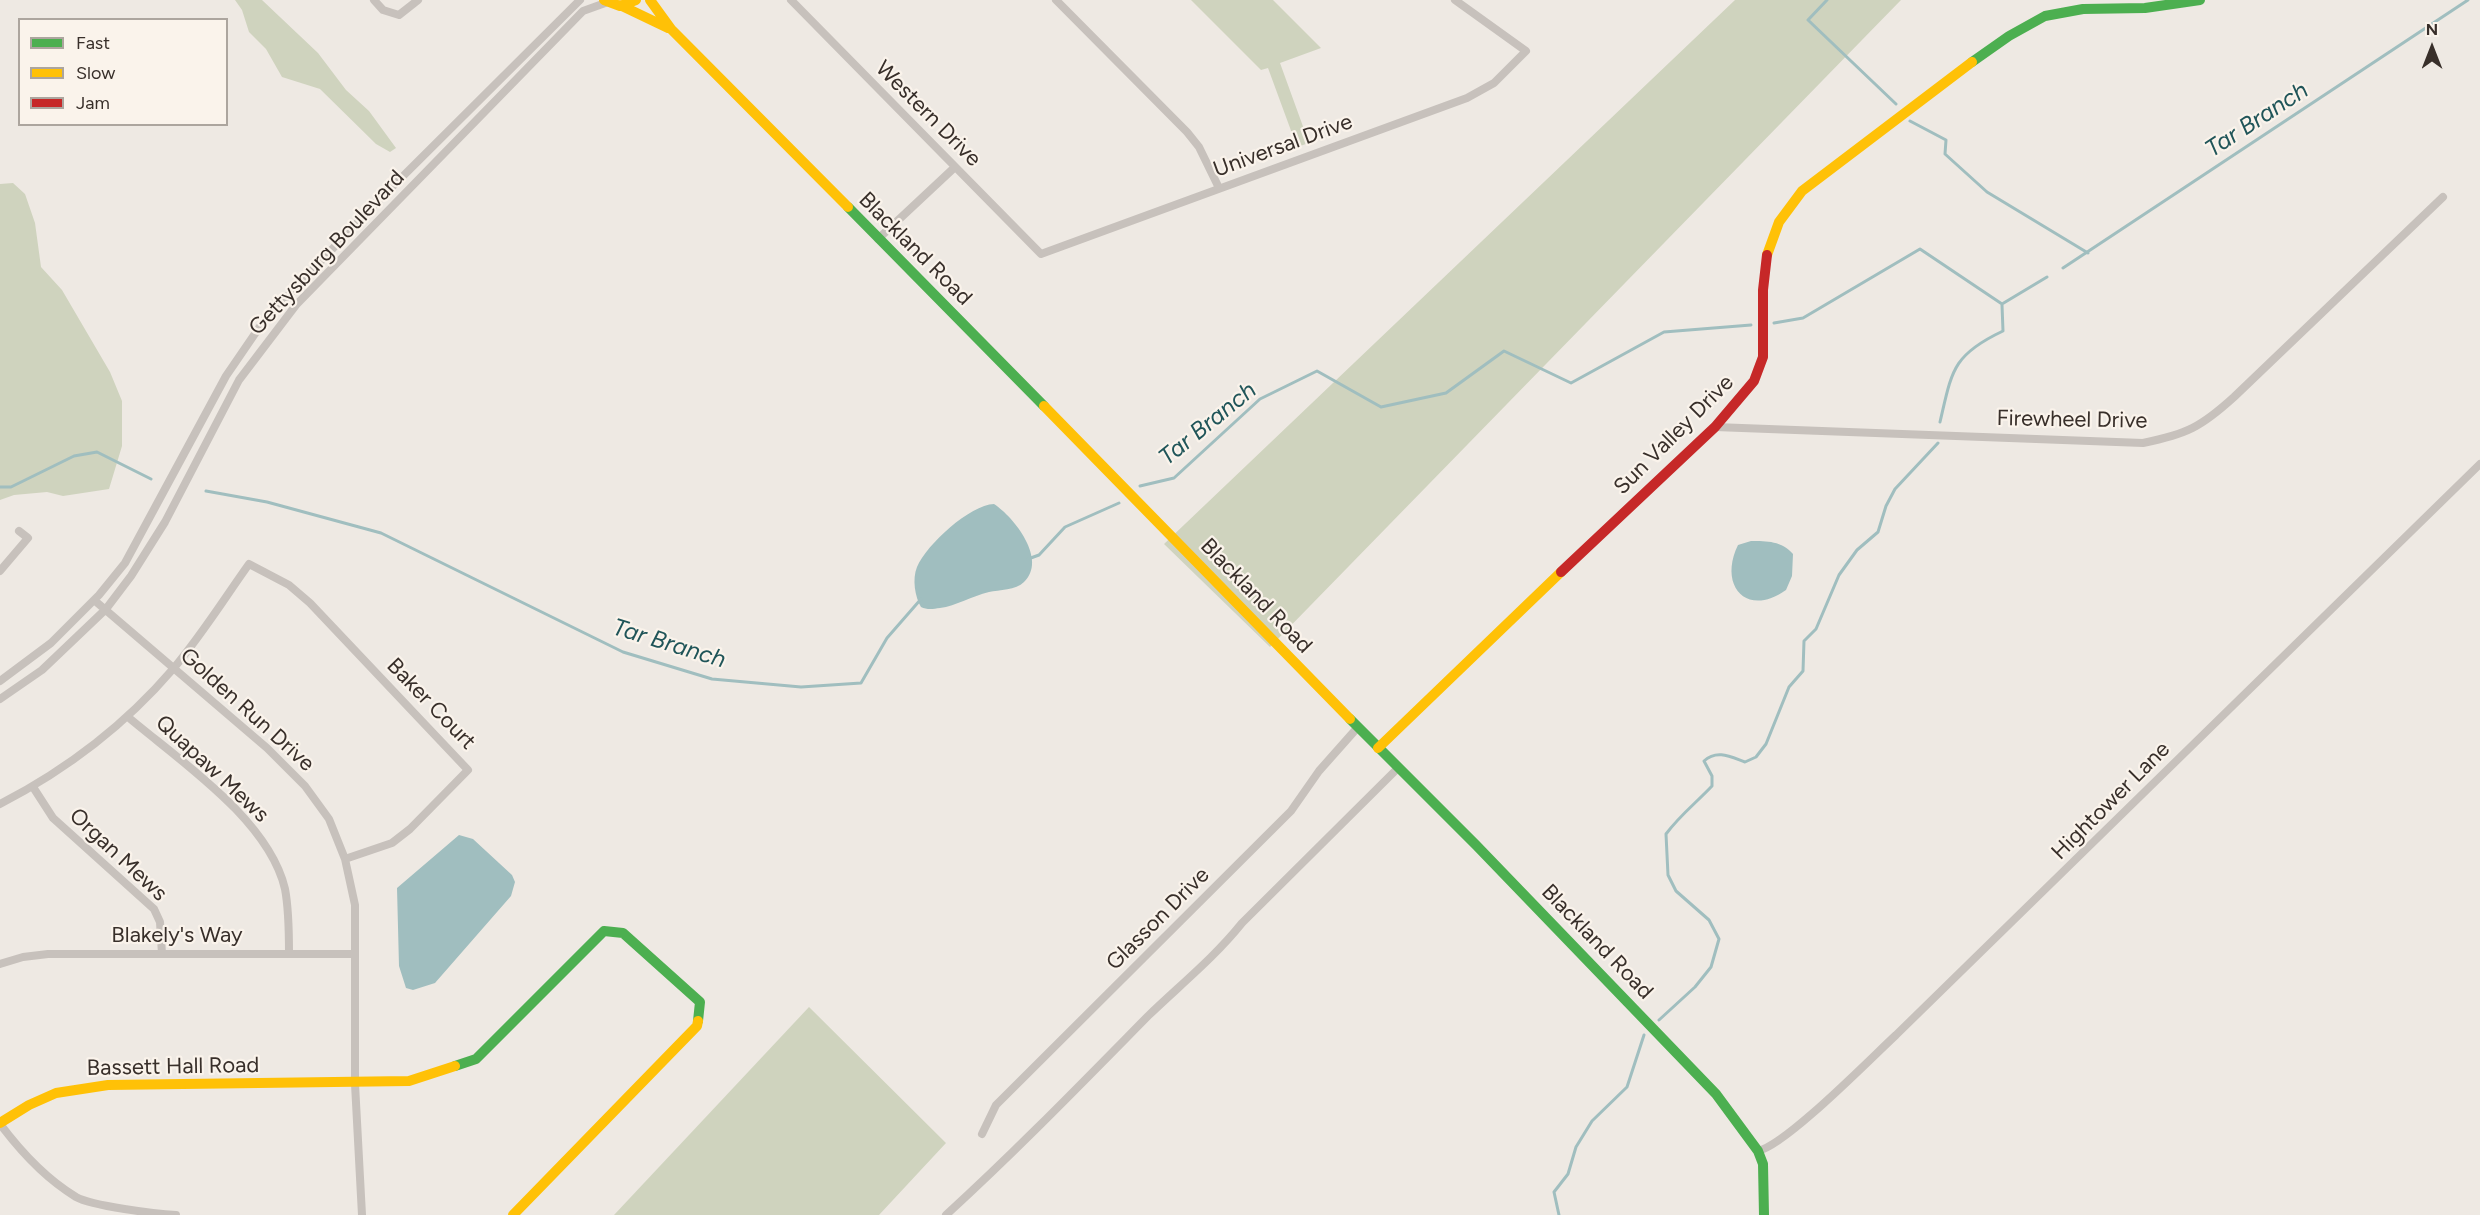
<!DOCTYPE html>
<style>
body{margin:0}
#map{position:relative;width:2480px;height:1215px;overflow:hidden;background:#eee9e3;font-family:Figtree,sans-serif}
canvas{display:block}
.legend{position:absolute;left:18px;top:18px;width:210px;height:108px;box-sizing:border-box;background:#faf3eb;border:2px solid #aca59e;margin:0;padding:8px 10px;list-style:none;font-size:18px;color:#382f2a}
.legend li{display:flex;align-items:center;gap:12px;height:30px}
.legend b{width:30px;border:2px solid #aca59e}
.north{position:absolute;left:2402px;top:18px;width:60px;height:60px;-webkit-text-stroke:4px #faf3eb;paint-order:stroke;rotate:0deg;font-size:16px;font-weight:700;line-height:24px;text-align:center;color:#382f2a}
.north::after{content:'';display:block;margin:auto;width:21px;height:27px;background:#382f2a;clip-path:polygon(50% 0,100% 100%,50% 72%,0 100%)}
</style>
<div id="map">
<canvas width="2480" height="1215"></canvas>
<ul class="legend">
<li><b style="height:8px;background:#4caf50"></b>Fast</li>
<li><b style="height:8px;background:#ffc107"></b>Slow</li>
<li><b style="height:8px;background:#c62828"></b>Jam</li>
</ul>
<div class="north">N</div>
</div>
<script>
const ctx = document.querySelector('canvas').getContext('2d');
ctx.lineJoin = 'round';
function fill(path, color) { ctx.fillStyle = color; ctx.fill(path, 'evenodd'); }
function trace(path, color, width, dash) { ctx.strokeStyle = color; ctx.lineWidth = width; ctx.lineCap = dash ? 'butt' : 'round'; ctx.setLineDash(dash || []); ctx.stroke(path); }
function drawText(font, color, halo, rows, align = 'center') {
  ctx.font = font + ' Figtree,sans-serif'; ctx.lineWidth = 4.5; ctx.setLineDash([]); ctx.textBaseline = 'middle'; ctx.strokeStyle = halo; ctx.fillStyle = color; for (const [text, x, y, turn = 0] of rows) {
    ctx.save(); ctx.translate(x, y); ctx.rotate((+turn || 0) * Math.PI / 180); ctx.textAlign = isNaN(turn) ? turn : align; if (halo) ctx.strokeText(text, 0, 0); ctx.fillText(text, 0, 0); ctx.restore();
  }
}
fill(new Path2D(`
 M235,0h27l56,53 28,37 23,21 27,37 -6,4 -14,-8 -56,-55 -38,-12 -16,-28 -17,-17 -7,-22z
 M1191,0h82l48,48 -41,15 29,80 -12,4 -29,-79 -7,2z
 M1735,0h166l-631,647 -106,-103z
 M13,183l12,11 10,29 6,44 21,23 48,82 12,29v45l-13,43 -46,7 -16,-4 -33,3 -14,5v-316z
 M809,1007l137,136 -67,72h-265z`), '#cfd3be');
fill(new Path2D(`
 M994,504c20,13 54,56 30,78 -8,8 -25,8 -35,10 -17,4 -33,14 -49,16 -7,1 -13,2 -19,-1 -6,-10 -9,-28 -4,-40 10,-23 53,-62 77,-63z
 M1751,541c16,0 31,0 42,13l-1,22 -6,14c-39,28 -68,-4 -48,-45z
 M459,835l14,4 39,36 3,7 -4,14 -76,87 -22,7 -7,-2 -7,-22 -2,-78z`), '#a0bebf');
trace(new Path2D(`
 M1827,0l-19,20 88,84
 M1910,121l36,19 -1,14 42,38 101,61
 M2063,268l405,-268
 M1774,323l29,-5 117,-69 82,55 45,-27
 M1940,422c12,-51 12,-67 63,-91l-1,-26
 M1140,486l34,-8 86,-79 57,-28 64,36 65,-14 58,-42 67,32 93,-51 87,-7
 M0,487h11l63,-31 23,-4 54,27
 M206,491l61,11 114,31 242,119 89,27 89,8 60,-4 26,-45 34,-39
 M1028,559l11,-4 26,-28 54,-24
 M1659,1020l36,-33 16,-20 8,-28 -10,-19 -33,-29 -8,-16 -2,-41c14,-19 30,-31 46,-48v-10l-8,-15c13,-12 27,-4 41,1l11,-5 10,-13 23,-57 14,-16 1,-30 12,-12 23,-54 18,-25 21,-18 8,-26 9,-17 43,-46
 M1559,1215l-5,-23 14,-18 8,-27 16,-26 35,-34 17,-52`), '#a0bebf', 3);
trace(new Path2D(`
 M374,0l9,10 16,5 19,-15
 M791,0l250,254 426,-156 27,-15 32,-32 -71,-51
 M1056,0l131,132 12,15 20,41
 M878,239l77,-72
 M1715,427l428,16c44,-9 58,-16 91,-46l209,-200
 M0,571l28,-33 -9,-7
 M94,600l173,148 38,38 24,33 16,40 10,46v179l7,131
 M0,681l51,-38 48,-48 26,-32 101,-187 37,-54 114,-120 203,-202
 M0,699l42,-29 64,-61 25,-33 34,-54 74,-142 57,-75 287,-294 25,-9
 M128,717c52,44 141,103 157,172 4,21 4,43 4,64
 M33,787l20,31 101,91 6,13 2,32
 M0,804c66,-34 125,-79 173,-135 28,-33 51,-70 76,-105l40,21 21,18 158,167 -58,59 -18,14 -47,16
 M0,964l23,-7 25,-3h307
 M0,1124c21,28 46,55 76,73 16,9 80,17 100,18
 M982,1134l14,-29 295,-294 28,-40 39,-44
 M1758,1151c28,-6 112,-92 138,-116l584,-571
 M946,1215c70,-64 136,-132 202,-199 32,-31 66,-58 94,-93l156,-155`), '#c7c1bc', 8);
trace(new Path2D(`
 M1972,62l37,-26 36,-20 38,-7 62,-1 55,-8
 M848,207l196,199
 M1350,719l126,126 240,249 42,57 5,13 1,51
 M455,1066l21,-7 128,-128 19,2 77,69 -2,19`), '#4caf50', 10);
trace(new Path2D(`
 M604,0l16,6 16,-6
 M650,0l21,29 177,178
 M622,6l46,22
 M1767,255l12,-33 23,-31 170,-129
 M1044,406l306,313
 M1378,748l183,-176
 M0,1123l29,-18 27,-12 52,-8 301,-4 46,-15
 M513,1215l184,-189 1,-5`), '#ffc107', 10);
trace(new Path2D(`
 M1561,572l154,-145 39,-46 9,-24v-67l4,-35`), '#c62828', 10);
drawText('22px', '#382f2a', '#faf3eb', [
 ["Western Drive",928,114,45],
 ["Universal Drive",1283,146,-20],
 ["Blackland Road",915,249,45],
 ["Gettysburg Boulevard",327,253,-47],
 ["Firewheel Drive",2072,420,1],
 ["Sun Valley Drive",1674,435,-45],
 ["Blackland Road",1256,596,46],
 ["Baker Court",431,704,46],
 ["Golden Run Drive",247,710,42],
 ["Quapaw Mews",212,769,43],
 ["Hightower Lane",2111,801,-45],
 ["Organ Mews",118,855,43],
 ["Glasson Drive",1158,919,-45],
 ["Blakely's Way",177,936],
 ["Blackland Road",1597,942,46],
 ["Bassett Hall Road",173,1067,-1]
]);
drawText('italic 24px', '#205559', '#faf3eb', [
 ["Tar Branch",2257,120,-33],
 ["Tar Branch",1208,424,-39],
 ["Tar Branch",669,644,17]
]);
</script>
